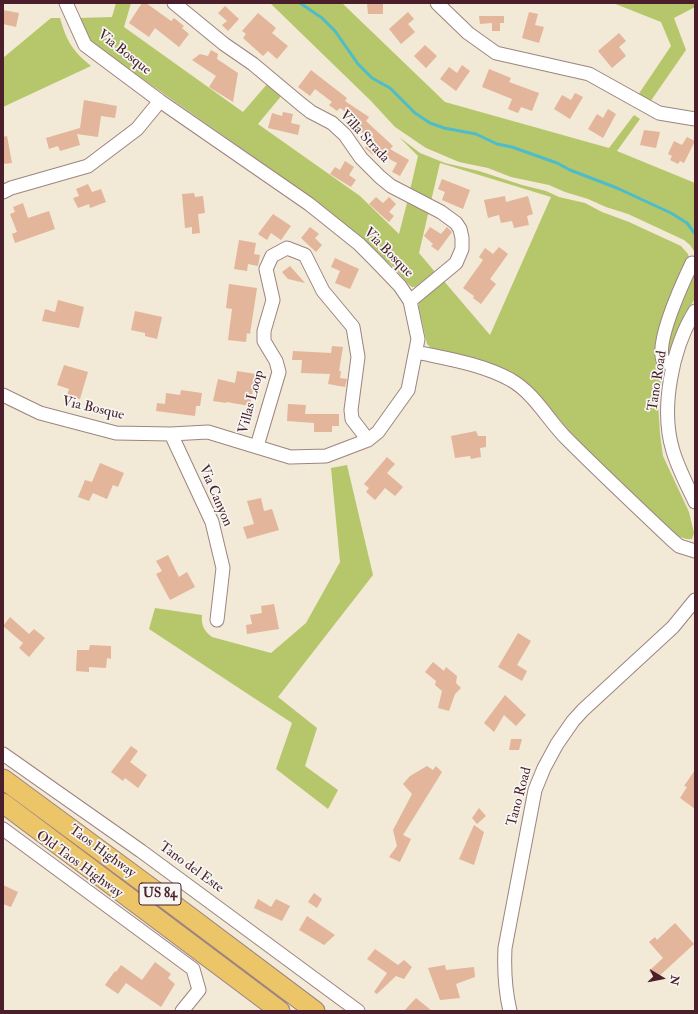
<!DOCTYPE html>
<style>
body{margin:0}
#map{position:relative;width:698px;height:1014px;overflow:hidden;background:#f2e9d6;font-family:"IM FELL Double Pica",serif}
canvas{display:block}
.frame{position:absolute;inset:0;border:4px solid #4a1f2b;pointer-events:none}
.north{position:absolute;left:642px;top:958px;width:40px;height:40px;-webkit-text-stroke:3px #f6f6f2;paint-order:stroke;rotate:100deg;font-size:11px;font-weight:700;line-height:16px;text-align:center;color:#4a1f2b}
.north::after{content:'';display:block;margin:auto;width:14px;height:18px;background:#4a1f2b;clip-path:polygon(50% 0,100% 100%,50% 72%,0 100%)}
</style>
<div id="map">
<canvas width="698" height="1014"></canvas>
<div class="frame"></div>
<div class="north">N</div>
</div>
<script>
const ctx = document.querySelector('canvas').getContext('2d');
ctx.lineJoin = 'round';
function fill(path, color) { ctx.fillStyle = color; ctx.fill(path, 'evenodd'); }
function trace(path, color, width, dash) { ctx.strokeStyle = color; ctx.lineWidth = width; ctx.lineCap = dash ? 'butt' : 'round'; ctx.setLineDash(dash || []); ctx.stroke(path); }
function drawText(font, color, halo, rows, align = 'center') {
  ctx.font = font + ' "IM FELL Double Pica",serif'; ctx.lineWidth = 3.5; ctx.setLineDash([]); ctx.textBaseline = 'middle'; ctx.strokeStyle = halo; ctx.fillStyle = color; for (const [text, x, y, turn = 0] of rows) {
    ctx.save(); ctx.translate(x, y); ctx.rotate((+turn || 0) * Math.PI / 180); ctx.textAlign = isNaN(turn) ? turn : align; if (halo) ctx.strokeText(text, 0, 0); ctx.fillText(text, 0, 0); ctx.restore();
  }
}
fill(new Path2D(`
 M116,3h15l-7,24 119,85 25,-29 14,12 -24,29 102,72 39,38 9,-35 21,11 -10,43 16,19 -20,15h-3l-3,-2 -16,-18 -33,-30 -51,-41 -213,-150 -7,-8 -10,-20 33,-1z
 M270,3h72l103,99 164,46 25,-33 6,4 -23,32 78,32v116l-10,14 -18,46 -3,-7 30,-94v-7l-4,-6 -6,-5 -56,-26 -22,-7 -18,-8 -23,-7 -16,-7 -38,-8 -23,-9 -29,-6 -33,-14 -31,-21 -24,-26z
 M613,3h82v4l-21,11 12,32 -36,52 -12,-7 33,-49 -10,-24z
 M51,18h9c7,24 12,32 31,48l-88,41v-49z
 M399,137l21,16 25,10 34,8 43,14 24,6 13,6 26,6 17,9 27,10 52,24 7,8 1,4 -15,36 -16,109 2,31 3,22 26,56 5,21 -2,6c-8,1 -14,-3 -21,-7l-92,-90 -40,-47 -14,-13 -64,-26 -30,-8 -4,-4 -8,-36v-7l24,-21 47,55 61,-138 -111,-34 -9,38 -21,-11 8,-34z
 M347,465l26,110 -95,122 39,31 -12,38 33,24 -10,19 -52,-40 16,-46 -143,-94 6,-21 47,7c-1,10 2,16 10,22l59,16 35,-30 34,-61 -9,-94z`), '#b5c76a');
trace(new Path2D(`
 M300,3l22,15 13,13 23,33 14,14 18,10 25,25 15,10 14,5 32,6 21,10 15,3 45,16 13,7 47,18 54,25 16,10 8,11`), '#4fbcca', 3);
fill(new Path2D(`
 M142,3h4l25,18 3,-3 10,8 -2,2 7,6 -10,13 -24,-19 -6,9 -20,-14z
 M367,3h16v11h-15z
 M225,6l14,13 -11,12 -6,-6 5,-4 -9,-8z
 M3,10l16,3 -3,14 -13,-3z
 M408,12l6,7 -6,5 7,8 -14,12 -12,-15z
 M529,12l9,2 -3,11 9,2 -5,16 -17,-5z
 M258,13l18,15 -4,5 16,13 -11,13 -9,-8 -5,5 -20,-18 3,-4 -4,-3z
 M479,16h25v7h-4v8h-8v-8l-12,1z
 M619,33l7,8 -7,6 7,9 -14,12 -14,-17z
 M425,45l12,11 -11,12 -12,-12z
 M211,50l7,4 -1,5 21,14 -5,29 -24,-15 7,-11 -24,-16 8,-6 8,2z
 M462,65l8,6 -14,20 -16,-12 9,-12 8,6z
 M489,69l22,9 -2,4 30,11 -7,18 -11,-4 -3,6 -10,-4 4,-10 -30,-12z
 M311,70l36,28 -2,3 24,16 -3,4 27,25 -3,3 19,11 -9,16 -8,-4 5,-9 -6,-3 -13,-11 -5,6 -8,-7 7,-9 -22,-14 5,-7 -15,-10 -3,3 -8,-6 3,-3 -17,-13 -5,7 -12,-9z
 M575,93l8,4 -13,22 -16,-10 8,-14 9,5z
 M84,100l33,6 -2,12 -14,-2 -3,21 -21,-3 3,11 -20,6 -2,-5 -9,3 -3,-11 34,-10z
 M608,109l8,5 -13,24 -15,-9 9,-15 6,4z
 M283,112l10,2 -2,9 9,2 -2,10 -30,-7 4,-15 10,3z
 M644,130l16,2 -4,16 -16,-3z
 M7,136l5,27 -9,1v-27z
 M687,137l8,4 -11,22 -4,-2 -2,3 -8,-4 2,-4 -4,-2 6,-13 8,4z
 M345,161l9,6 -5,8 7,5 -5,7 -21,-13 5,-7 5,3z
 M442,179l28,11 -7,19 -21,-9 3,-8 -7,-3z
 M88,184l4,8 9,-3 5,13 -16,6 -1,-4 -11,4 -5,-10 6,-2 -3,-7z
 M194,193l1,4 8,-1 2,17 -7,1 2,19 -8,1v-7l-7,1 -3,-34z
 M505,196l1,6 22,-6 5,18 -6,2 2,9 -15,3 -2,-7 -11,2 -2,-8 -11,3 -4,-18z
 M376,197l7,6 6,-6 7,7 -7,8 5,4 -5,6 -20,-18z
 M23,203l5,15 21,-7 6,18 -40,14 -3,-9 5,-2 -7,-18 5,-2 -2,-5z
 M273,214l18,12 -10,14 -10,-7 -4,7 -9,-6z
 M310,227l9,7 -4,4 7,7 -6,7 -15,-14z
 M430,227l11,7 6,-7 5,5 -14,19 -7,-5 2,-2 -9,-8z
 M239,240l17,3 -2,11 6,1 -2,11 -10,-2 -1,7 -13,-2z
 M499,247l9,7 -18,25 6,5 -15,20 -8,-6 1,-2 -11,-8 20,-28 -4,-3 6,-9 8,6z
 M335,258l24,11 -9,20 -15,-6 5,-12 -9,-4z
 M290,266l15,17 -17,-4 -6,-7z
 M229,284l28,4 -7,46 -3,-1 -1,9 -18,-2 4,-31 -6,-1z
 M58,300l26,7 -5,21 -37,-7 3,-12 10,3z
 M135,311l27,6 -5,22 -12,-3v-3l-14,-3z
 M332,346l11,1 -4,24h2l-1,7 7,1 -2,8 -17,-3 2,-10 -29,-1 1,-13h-10l1,-9 38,2z
 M64,365l24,7 -8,27 -13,-3 2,-7 -12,-4z
 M237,371l19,3 -6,32 -24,-4v1l-13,-2 5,-22 17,4z
 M181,390l21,3 -2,13h-4l-1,10 -39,-5 1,-8 8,1 1,-11 14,2z
 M288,404l18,1 -1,9h34v12h-7v6h-18v-9l-27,-2z
 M476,431l2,5h8v11l-6,1 1,9 -10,2 -1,-3 -15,2 -4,-22z
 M387,457l8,7 -8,9 16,14 -8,9 -10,-8 -10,12 -9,-8 3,-4 -5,-4z
 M100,463l24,10 -6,14 -5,-2 -6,14 -14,-6 -4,8 -11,-4 7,-17 7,2z
 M261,498l3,13 8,-2 7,21 -32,9 -4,-12 11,-3 -7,-23z
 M168,555l11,22 8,-5 8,15 -25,13 -14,-26 6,-3 -6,-10z
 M274,604l5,25 -32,5 -1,-9 6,-1 -2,-9 12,-2 -1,-7z
 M10,617l19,17 5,-5 11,9 -16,19 -10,-9 4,-5 -20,-17z
 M518,633l13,8 -14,24 10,6 -5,10 -24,-14z
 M90,645l21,1v13l-4,-1 -1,10 -17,-1v5l-13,-1 1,-21h12z
 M433,662l11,9 2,-4 11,9 -1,7 5,5 -6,6 -6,17 -11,-3 4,-17 -7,-6 1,-4 -11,-9z
 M505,695l21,20 -10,11 -12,-11 -10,17 -10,-9z
 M511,739h11l-3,11h-10z
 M131,746l7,5 -8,11 17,13 -9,13 -13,-10 -2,3 -12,-9z
 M427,766l6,4 3,-4 6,6 -39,63 8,4 -11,23 -11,-5 8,-11 -4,-16 19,-36 -9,-10 7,-8z
 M695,770v39l-15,-11 7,-11 -3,-1z
 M479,808l7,8 -9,8 -5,-6z
 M474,825l10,7 -10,33 -15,-6z
 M3,885l15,7 -7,15 -8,-3z
 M314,893l8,6 -5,9 -9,-6z
 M258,899l13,8 5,-8 14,7 -8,15 -28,-13z
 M307,916l28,19 -11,10 -25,-15z
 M675,923l19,21 -38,35 -7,-8 14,-13 -14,-16 6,-5 2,3z
 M375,949l23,16 6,-5 8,7 -8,12 -8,-3 -19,18 -3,-2 13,-19 -20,-14z
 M155,962l16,12 -3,4 7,6 -14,23 -35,-24 -8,11 -13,-9 10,-14 1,1 5,-7 21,15z
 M445,965l1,5 28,-3 1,10 -19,7 4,14 -20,2 -12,-32z
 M416,998l16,13h-28z`), '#e3b59a');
const minor = new Path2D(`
 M174,3l50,41 29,20 49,41 9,7 21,11 13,12 16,23 19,19 11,9 50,26 15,11 4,6 2,9v11l-6,14 -46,38
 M437,3l31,30 28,20 93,21 70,39 36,6
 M3,192l8,-4 77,-22 49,-37 23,-28
 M695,311c-23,37 -35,98 -22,140 5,17 14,34 22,51
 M416,352c32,7 66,12 95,28 24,14 37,40 56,59 35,35 70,68 105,101l7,6 16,5
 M673,366l-10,-6c-8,-18 20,-78 29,-97
 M3,395l37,18 76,20 55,1 37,-2 82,25 36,-1 42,-16 10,-8 30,-42 10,-51 -8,-38 -10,-15 -25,-26 -16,-16 -50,-40 -149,-103 -75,-56 -19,-42
 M171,434l41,88 11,46 -6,52
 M257,446l22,-74 -3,-11 -12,-20v-10l9,-31 -7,-31 6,-13 15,-8 18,7 18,36 30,36 5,30 -7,53 1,9 16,21
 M3,754l138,97 217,160
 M3,829l190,140 6,21 -17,21
 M510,1011c-5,-21 -6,-42 -5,-63l30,-158 9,-22 13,-24 16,-23 10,-11 90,-83 22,-27`);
const highway = new Path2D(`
 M3,779l167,123 145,109
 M3,803l277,208`);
trace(minor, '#9e8480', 15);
trace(highway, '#9e8480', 21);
trace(minor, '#fff', 13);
trace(highway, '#edc569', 19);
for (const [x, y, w] of [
 [160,894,42]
]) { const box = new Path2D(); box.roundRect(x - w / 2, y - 11, w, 22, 3); ctx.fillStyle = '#f6f6f2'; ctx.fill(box); trace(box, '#4a1f2b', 1); }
drawText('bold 13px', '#4a1f2b', null, [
 ["US 84",160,894]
]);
drawText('14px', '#4a1f2b', '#f6f6f2', [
 ["Via Bosque",124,53,38],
 ["Villa Strada",364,137,47],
 ["Via Bosque",388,253,45],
 ["Tano Road",658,381,-81],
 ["Villas Loop",252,402,-75],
 ["Via Bosque",93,409,13],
 ["Via Canyon",215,496,67],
 ["Tano Road",520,797,-75],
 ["Taos Highway",102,852,36],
 ["Old Taos Highway",79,865,36],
 ["Tano del Este",191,868,36]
]);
</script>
